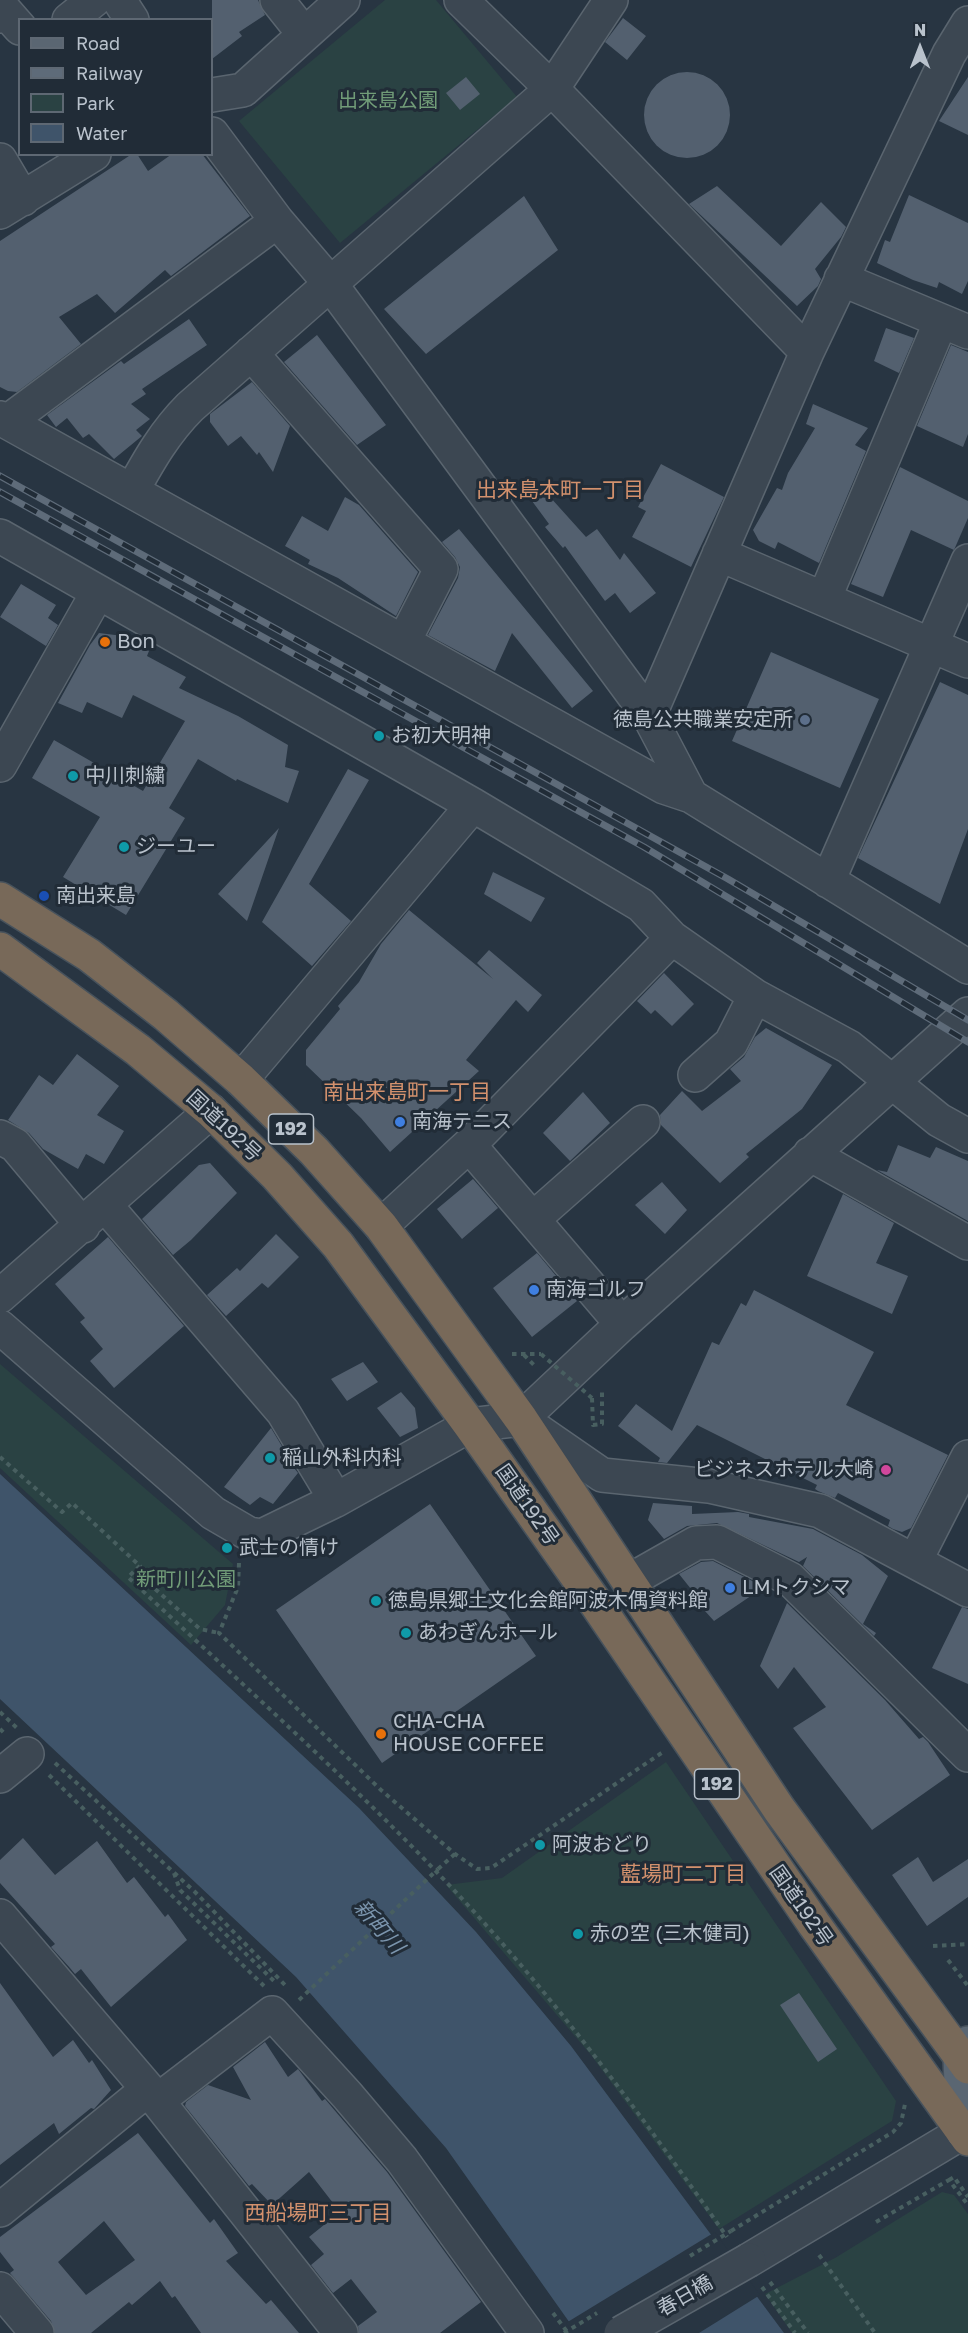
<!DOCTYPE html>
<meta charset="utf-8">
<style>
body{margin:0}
#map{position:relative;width:968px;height:2333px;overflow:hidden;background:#283542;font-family:"Golos Text",sans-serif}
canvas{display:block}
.legend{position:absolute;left:18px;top:18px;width:195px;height:138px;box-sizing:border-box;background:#212c37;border:2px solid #5e6873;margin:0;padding:8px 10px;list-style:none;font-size:18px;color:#b9c2cc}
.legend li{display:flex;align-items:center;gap:12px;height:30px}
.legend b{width:30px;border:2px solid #5e6873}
.north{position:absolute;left:890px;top:18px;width:60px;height:60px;-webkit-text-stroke:4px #212c37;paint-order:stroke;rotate:0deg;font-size:16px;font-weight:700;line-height:24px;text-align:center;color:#b9c2cc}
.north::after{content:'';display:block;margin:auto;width:21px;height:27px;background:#b9c2cc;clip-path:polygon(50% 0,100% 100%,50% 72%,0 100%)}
</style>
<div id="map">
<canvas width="968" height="2333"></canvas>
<ul class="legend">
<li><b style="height:8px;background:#5a6672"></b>Road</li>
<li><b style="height:8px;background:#5e6b79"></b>Railway</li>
<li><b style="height:16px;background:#2a4243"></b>Park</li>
<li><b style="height:16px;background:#3f546a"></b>Water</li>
</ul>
<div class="north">N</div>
</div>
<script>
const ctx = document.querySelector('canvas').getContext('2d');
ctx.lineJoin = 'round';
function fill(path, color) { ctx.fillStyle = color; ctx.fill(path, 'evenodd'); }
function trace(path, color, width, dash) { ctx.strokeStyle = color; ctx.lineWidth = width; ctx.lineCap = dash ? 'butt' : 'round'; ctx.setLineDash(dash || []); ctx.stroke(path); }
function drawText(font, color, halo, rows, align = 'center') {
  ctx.font = font + ' "Golos Text","Noto Sans JP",sans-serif'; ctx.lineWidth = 6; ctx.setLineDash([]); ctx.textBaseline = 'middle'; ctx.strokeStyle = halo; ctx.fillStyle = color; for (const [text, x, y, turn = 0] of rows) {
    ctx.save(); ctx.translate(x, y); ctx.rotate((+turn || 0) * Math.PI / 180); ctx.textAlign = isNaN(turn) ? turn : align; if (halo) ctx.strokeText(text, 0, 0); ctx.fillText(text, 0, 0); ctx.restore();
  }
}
fill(new Path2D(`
 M385,0h51l81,97 -177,146 -101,-122z
 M0,1364l233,200 -8,41 -34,40 -191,-177z
 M666,1762l230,339 -4,20 -173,108 -128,-174 -145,-170 56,-7z
 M942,2192l12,3 14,19v119h-176l-27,-39 70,-36z`), '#2a4243');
fill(new Path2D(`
 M0,1474l359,334 117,124 95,114 213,287h-207l-131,-185 -150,-171 -296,-278z`), '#3f546a');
fill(new Path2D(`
 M715,2232l45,63 -61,38h-126l-7,-10z`), '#283542');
fill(new Path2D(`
 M212,0h46l7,15 -26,17 3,4 -30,23z
 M623,18l23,18 -19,24 -22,-18z
 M644 115a43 43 0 1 1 86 0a43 43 0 1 1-86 0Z
 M466,77l14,17 -20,16 -14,-17z
 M968,77v58l-29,-14z
 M132,154h5l11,17 24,-17h30l48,62 -79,60 -6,-6 -50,43 -18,-19 -38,23 22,27 -64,48 -9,-1 -8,-4v-146z
 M717,186l64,60 40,-44 25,25 -5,10 -26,32 6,10 -3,7 -21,20 -108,-102z
 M909,195l59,28v58l-6,13 -23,-12 -2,6 -24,-8 -36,-17 8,-23 5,2z
 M524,196l34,54 -132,104 -42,-45z
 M189,319l18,26 -65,44 4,5 -15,10 19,15 -14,11 6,6 -28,23 -25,-25 -6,4 -16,-20 -11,9 -9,-12 74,-54 3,3z
 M886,328l28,10 -15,35 -25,-12z
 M317,335l69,90 -29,20 -73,-83z
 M951,345l17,7v82l-5,13 -46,-21z
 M252,382l38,44 -17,46 -14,-20 -2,3 -16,-19 -13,10 -18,-24v-8z
 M813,404l55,24 -13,17 11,6 -47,112 -41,-21 -3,7 -16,-8 -6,-11 24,-42 5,2 6,-17 27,-45 -9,-4z
 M661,464l63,33 -33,70 -59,-30 14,-26 -8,-4z
 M900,467l68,34v17l-14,32 -43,-20 -28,67 -32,-13z
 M541,487l45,50 11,-8 23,31 4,-7 32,40 -26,20 -15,-20 -10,8 -40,-55 -2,2 -18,-21 4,-3 -20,-27z
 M345,497l14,8 59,67 -22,44 -58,-38 -30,-14 2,-4 -25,-14 17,-30 26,15z
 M459,529l134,162 -21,17 -60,-75 -17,38 -67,-36 30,-57 2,-11 -5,-10 -13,-15z
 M21,584l35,21 -8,13 10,7 -12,21 -46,-29z
 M99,633l24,3 26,15 -2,5 39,21 -7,11 59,28 50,29 -3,22 14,4 -11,32 -51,-24 -1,2 -38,-22 -29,49 16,10 -59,97 -63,-38 37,-60 -68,-39 22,-38 89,51 42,-70 -52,-26 -11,23 -35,-16 -5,11 -24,-10 32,-58z
 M771,652l108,47 -39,89 -108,-47z
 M940,682l28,13v134l-28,75 -82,-46z
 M348,769l21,11 -60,104 42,37 -39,45 -50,-44z
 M279,828l-32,93 -29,-27z
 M493,872l52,26 -14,24 -47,-28z
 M409,910l84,69 -16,-16 12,-13 53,45 -14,17 -12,-12 -50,60 13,11 -89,81 -29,-34 -55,-53v-15l34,-41 -2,-3 21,-24 22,-38z
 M664,973l30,31 -22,22 -17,-16 -4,4 -14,-13z
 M766,1028l66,37 -30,44 -56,45 3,3 -29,26 -59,-58 -1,-10 22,-24 20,20 39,-30 -11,-12 14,-12 11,-20z
 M77,1054l42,32 -22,29 27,16 -20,33 -18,-10 -8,15 -35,-20 -14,-16 -21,-13 31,-45 14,10z
 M583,1092l27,31 -40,38 -27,-28z
 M898,1145l32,13 6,-11 32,14v60l-91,-51 10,2z
 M210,1163l27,30 -46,47 -18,15 -31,-36 57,-54z
 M473,1179l25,29 -36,31 -25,-30z
 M662,1182l25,28 -22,24 -30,-29z
 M843,1194l51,29 -18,40 32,13 -16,38 -85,-38z
 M276,1234l23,23 -31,31 -6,-5 -36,33 -19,-21 30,-27 3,3z
 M108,1237l76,89 -70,62 -24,-27 13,-12 -23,-27 5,-4 -30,-34z
 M537,1253l40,48 -45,36 -39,-49z
 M754,1290l120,62 -28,53 102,50 -37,73 -9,4 -9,-3 -5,-3 2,-6 -52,-27 -3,5 -17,-7 -3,-2 2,-4 -120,-60 -30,38 -9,-1 2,-4 -42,-32 18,-22 36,27 40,-89 7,3 22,-42 5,3z
 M363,1362l15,20 -31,19 -16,-22z
 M401,1392l14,16 3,20 -18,9 -23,-29z
 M271,1428l12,20 -2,3 17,22 -25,31 -13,-7 -10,8 -26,-18z
 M653,1503l39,3v8l46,-2 11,2v3l64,12 49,26 26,21 -25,48 13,9 -2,3 -71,-70 4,-9 -8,5 -82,-39 -30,3 -23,13 -16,-19z
 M430,1504l106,152 -154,107 -106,-153z
 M713,1561l51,26 -50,34 -18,-20 3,-2 -20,-25 22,-12z
 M787,1603l98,97 34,39 4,-2 5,5 22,33 -78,55 -79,-102 33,-21 -32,-40 -16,22 -18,-23z
 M962,1607l6,2v75l-36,-16z
 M23,1838l32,37 42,-34 30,42 7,-6 31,40 3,-3 19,26 -76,67 -30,-38 -6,5 -5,-6 -19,-21 4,-3 -55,-61v-23z
 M918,1857l15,25 35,-23v38l-41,29 -35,-51z
 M0,1983l53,74 20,-17 16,23 3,-3 19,30 -17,19 -3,-1 -32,26 -5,-11 -54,42z
 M799,1993l38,56 -19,13 -38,-57z
 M265,2042l23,35 10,-8 24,32 3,-2 62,73 94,130 -41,31h-81l-1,-7 19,-14 -26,-33 -18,14 -22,-28 13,-11 -15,-17 31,-25 -31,-40 -37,33 -20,-21 -3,2 -64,-80 1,-4 22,-17 43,15 -18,-33z
 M138,2133l72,90 4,-4 24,34 -12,8 40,43 5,-4 28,33h-98l-26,-37 -3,2 -12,-17 -28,24 -3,-3 -38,31h-36l-4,-12 -41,-48 4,-3 -14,-18v-15zM104,2221l31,39 -49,35 -28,-33z`), '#53606f');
const minor = new Path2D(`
 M119,0l13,20
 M277,0l27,34
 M461,0l91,89 255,263
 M0,16l6,-4 14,16
 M69,20l25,-20
 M212,95l31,-5 100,-90
 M212,134l65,87 52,61 320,434 42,80 277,171
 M0,160l23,39
 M0,212l94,-58
 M841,279l127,53
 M251,353l190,216 -37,72
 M0,418l664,369 27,9
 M7,422l270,-201
 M132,491c17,-31 33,-59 58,-84l362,-318 59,-89
 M0,536l473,269 168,100 31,33 83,58 94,51 90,73 29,16
 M719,554l249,107
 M824,599l117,-278
 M649,716l158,-364 142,-298 19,-31
 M0,765l98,-173
 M828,881l140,-320
 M695,1075l36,-32 24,-47
 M241,1080l232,-275
 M0,1137l15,8 68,81
 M469,1145l153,179
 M810,1154l158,89
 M106,1206l177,206 53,88
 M533,1219l110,-97
 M381,1226l88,-81 203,-207
 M0,1296l211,-185
 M0,1327l213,186 36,21 13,2 74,-36 134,-75 51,-6 101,-95 346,-310
 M521,1419l81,56 107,11 111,25 148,79
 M915,1561l53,-104
 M629,1581l67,-38 21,-1 73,37 178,176
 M0,1776l27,-22
 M0,1916l148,173 193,244
 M157,2101l115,-88 75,82 55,65 125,173
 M0,2210l148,-121
 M749,2260l214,-128
 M0,2289l37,44`);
const major = new Path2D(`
 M963,2132l-3,-73 8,-16`);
const highway = new Path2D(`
 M0,899l89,56 77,60 75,65 73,71 67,75 140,193 258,390 189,258
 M0,949l138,101 73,61 66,65 61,69 132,180 125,177 219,322 154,215`);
trace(minor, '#5a656f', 36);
trace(major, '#46505b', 36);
trace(highway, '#47525c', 36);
trace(new Path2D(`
 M512,1354h29
 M524,1355l12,12
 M592,1398l1,27 9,-1v-36
 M0,1457l62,55 10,-9 68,63 -12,11c109,103 221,202 324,311 102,108 190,228 275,349
 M239,1563l-1,24 -19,46 162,157 74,64 22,15 14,-1 172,-116
 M135,1571l65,58 19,4
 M0,1712l17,16
 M0,1729l6,6
 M55,1763l140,129 90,93
 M49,1775l215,211
 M438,1869l17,-15
 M174,1873l6,17 96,93
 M933,1946l35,-2
 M948,1960l20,26
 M949,2180l5,-3 14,20
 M876,2222l73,-42 19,25
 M731,2231l162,-99 8,-9 4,-19
 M819,2255l56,78
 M770,2282l38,51
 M762,2287l33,46
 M553,2313l15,20`), '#485f60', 4, [4.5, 4.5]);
trace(minor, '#3c4752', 33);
trace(major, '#5a6672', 33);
trace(highway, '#786959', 33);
const rail = new Path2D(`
 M0,476l728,403 240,141
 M0,492l644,355 324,195`);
trace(rail, '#5e6b79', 7);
trace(rail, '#212c37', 4.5, [14]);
const minorBridge = new Path2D(`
 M621,2333l128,-73`);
trace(minorBridge, '#5a656f', 36, []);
trace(new Path2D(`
 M541,1354l51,44
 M299,2000l139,-131
 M690,2256l41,-25
 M564,2333l33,-20`), '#485f60', 4, [4.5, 4.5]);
trace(minorBridge, '#3c4752', 33);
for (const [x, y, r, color] of [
 [105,642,6,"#e8710a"],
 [805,720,6,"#5c6f8a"],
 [379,736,6,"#0f9aa8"],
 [73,776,6,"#0f9aa8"],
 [124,847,6,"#0f9aa8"],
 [44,896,6,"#1a4fb4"],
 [400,1122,6,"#3f7fe0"],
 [534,1290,6,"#3f7fe0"],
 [270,1458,6,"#0f9aa8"],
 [886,1470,6,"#d1479c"],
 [227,1548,6,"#0f9aa8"],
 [730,1588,6,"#3f7fe0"],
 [376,1601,6,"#0f9aa8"],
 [406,1633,6,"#0f9aa8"],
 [381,1734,6,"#e8710a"],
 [540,1845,6,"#0f9aa8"],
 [578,1934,6,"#0f9aa8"]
]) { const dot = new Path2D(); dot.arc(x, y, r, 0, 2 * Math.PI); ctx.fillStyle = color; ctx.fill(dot); trace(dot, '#212c37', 2); }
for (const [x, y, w] of [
 [291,1129,45],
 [717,1784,45]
]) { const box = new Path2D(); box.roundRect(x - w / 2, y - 15, w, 30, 4.5); ctx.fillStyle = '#212c37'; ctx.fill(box); trace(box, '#b9c2cc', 1.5); }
drawText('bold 18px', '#b9c2cc', null, [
 ["192",291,1129],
 ["192",717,1784]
]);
drawText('20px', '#719c78', '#212c37', [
 ["出来島公園",388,101],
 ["新町川公園",186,1580]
]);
drawText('20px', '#b9c2cc', '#212c37', [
 ["Bon",117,642],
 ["徳島公共職業安定所",793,720,"right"],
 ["お初大明神",391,736],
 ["中川刺繍",85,776],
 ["ジーユー",136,847],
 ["南出来島",56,896],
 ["南海テニス",412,1122],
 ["南海ゴルフ",546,1290],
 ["稲山外科内科",282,1458],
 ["ビジネスホテル大崎",874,1470,"right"],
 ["武士の情け",239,1548],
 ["LMトクシマ",742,1588],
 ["徳島県郷土文化会館阿波木偶資料館",388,1601],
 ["あわぎんホール",418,1633],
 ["CHA-CHA",393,1722],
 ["HOUSE COFFEE",393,1745],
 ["阿波おどり",552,1845],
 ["赤の空 (三木健司)",590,1934]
], 'left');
drawText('20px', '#b9c2cc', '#212c37', [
 ["国道192号",224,1126,43],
 ["国道192号",527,1505,55],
 ["国道192号",801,1906,55],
 ["春日橋",685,2296,-30]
]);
drawText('21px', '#d3916d', '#212c37', [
 ["出来島本町一丁目",560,490],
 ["南出来島町一丁目",407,1092],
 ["藍場町二丁目",683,1874],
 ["西船場町三丁目",318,2213]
]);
drawText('italic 21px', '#7b95ad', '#212c37', [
 ["新町川",379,1927,49]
]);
</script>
